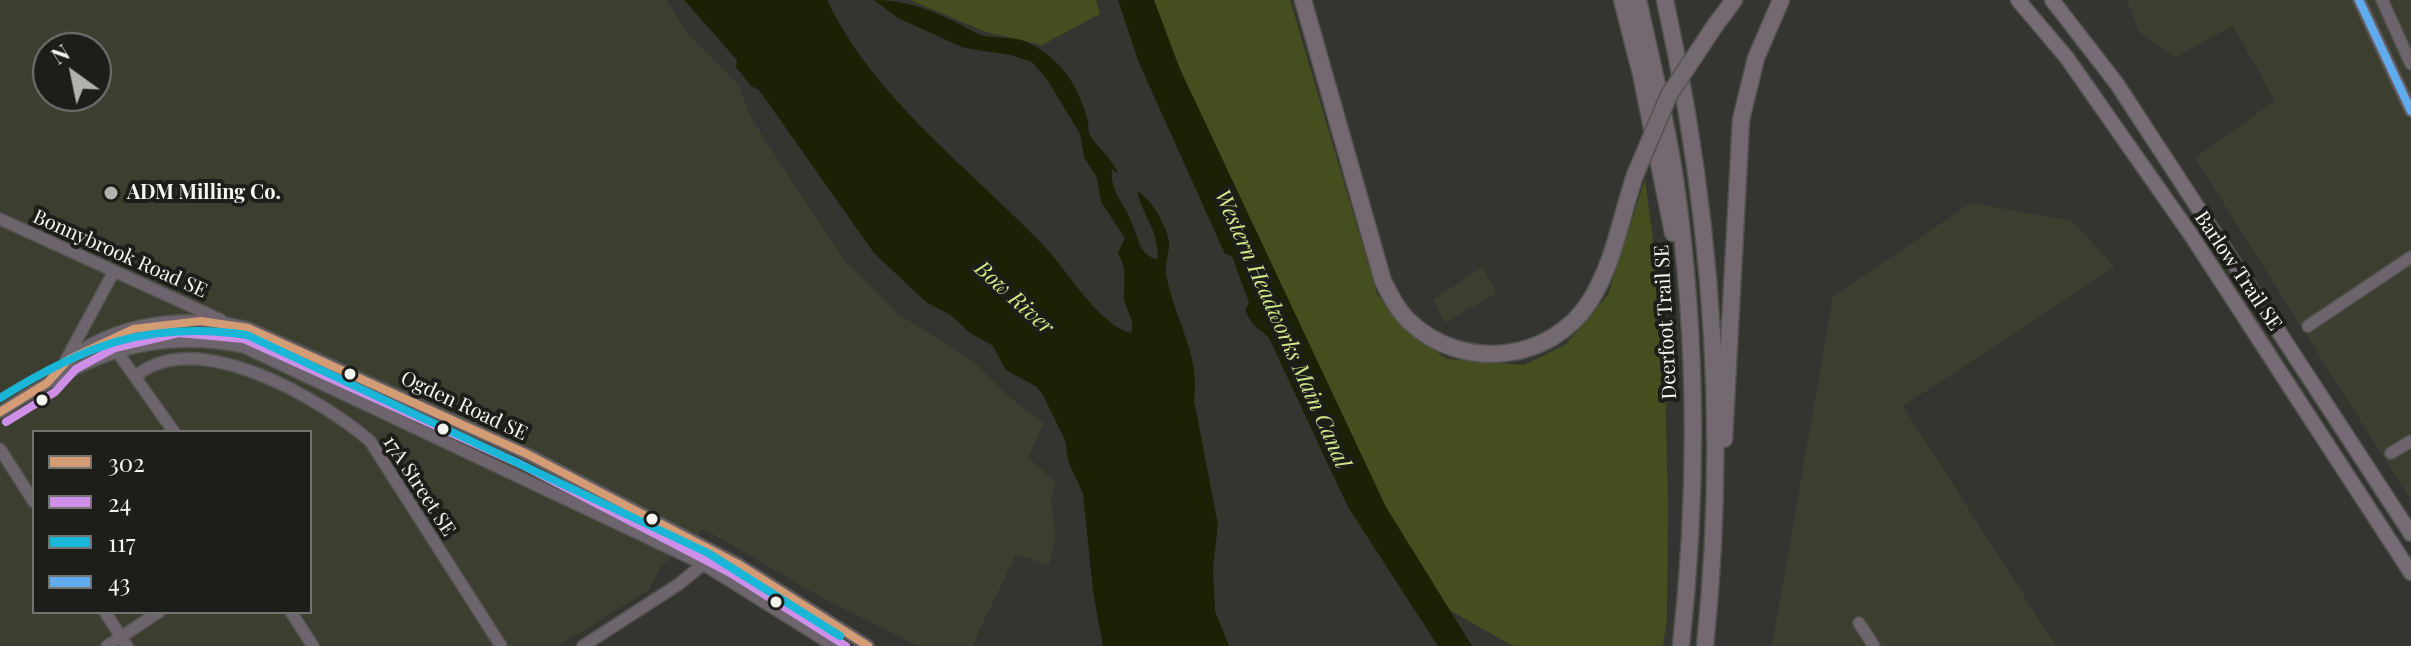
<!DOCTYPE html>
<style>
body{margin:0}
#map{position:relative;width:2411px;height:646px;overflow:hidden;background:#343530;font-family:"Playfair Display",serif}
canvas{display:block}
.legend{position:absolute;left:32px;top:430px;width:280px;height:184px;box-sizing:border-box;background:#1d1e19;border:2px solid #73746f;margin:0;padding:10px 14px;list-style:none;font-size:24px;color:#f4f6ef}
.legend li{display:flex;align-items:center;gap:16px;height:40px}
.legend b{width:40px;border:2px solid #73746f}
.north{position:absolute;left:32px;top:32px;width:80px;height:80px;box-sizing:border-box;background:#1d1e19;border:2px solid #73746f;border-radius:50%;rotate:327deg;font-size:22px;font-weight:700;line-height:32px;text-align:center;color:#f4f6ef}
.north::after{content:'';display:block;margin:auto;width:28px;height:36px;background:#b1b2ac;clip-path:polygon(50% 0,100% 100%,50% 72%,0 100%)}
</style>
<div id="map">
<canvas width="2411" height="646"></canvas>
<ul class="legend">
<li><b style="height:10px;background:#d39c74"></b>302</li>
<li><b style="height:10px;background:#ce8fe9"></b>24</li>
<li><b style="height:10px;background:#1ab6d8"></b>117</li>
<li><b style="height:10px;background:#60acee"></b>43</li>
</ul>
<div class="north">N</div>
</div>
<script>
const ctx = document.querySelector('canvas').getContext('2d');
ctx.lineJoin = 'round';
function fill(path, color) { ctx.fillStyle = color; ctx.fill(path, 'evenodd'); }
function trace(path, color, width, dash) { ctx.strokeStyle = color; ctx.lineWidth = width; ctx.lineCap = dash ? 'butt' : 'round'; ctx.setLineDash(dash || []); ctx.stroke(path); }
function drawText(font, color, halo, rows, align = 'center') {
  ctx.font = font + ' "Playfair Display",serif'; ctx.lineWidth = 8; ctx.setLineDash([]); ctx.textBaseline = 'middle'; ctx.strokeStyle = halo; ctx.fillStyle = color; for (const [text, x, y, turn = 0] of rows) {
    ctx.save(); ctx.translate(x, y); ctx.rotate((+turn || 0) * Math.PI / 180); ctx.textAlign = isNaN(turn) ? turn : align; if (halo) ctx.strokeText(text, 0, 0); ctx.fillText(text, 0, 0); ctx.restore();
  }
}
fill(new Path2D(`
 M0,0h667l22,35 50,51 12,32 92,141 54,54 78,50 34,34 35,26 -16,34 28,26 -5,16 5,38 -7,28 -33,-11 -44,92h-54l-92,-46 -122,-71 -43,37 -12,24 -91,56h-558zM48,48h48v48h-48zM34,432h276v180h-276z
 M2127,0h284v501l-216,-343 80,-57 -42,-75 -58,31 -36,-25z
 M1971,203l101,18 43,46 -212,139 153,240h-284l61,-350z
 M1483,267l13,26 -51,30 -12,-23z`), '#3c3f30');
fill(new Path2D(`
 M910,0h186l4,14 -58,31 -56,-13z
 M1146,0h144l87,294 31,38 39,27 77,6 41,-20 43,-50 37,-116 16,122 4,79 3,124 -1,114 -4,28h-150l-83,-47 -69,-119z`), '#444e1e');
fill(new Path2D(`
 M684,0h143c48,100 143,168 218,247 23,24 53,78 86,86 5,-14 -7,-24 -7,-37 0,-17 3,-26 -6,-43l7,-15 -24,-36 -4,-24 -13,-21 -4,-23 -32,-53 -16,-19 -21,-7 -47,-7 -66,-30 -24,-18c36,0 68,14 98,31 17,10 38,4 55,11 34,17 51,42 61,79 1,4 0,8 1,12 6,14 23,24 29,40l-6,-4c-2,23 11,32 19,52 7,15 8,36 27,38 0,-31 -14,-40 -21,-68 15,9 26,29 31,46 4,11 -4,24 -2,36 7,44 35,82 28,127l24,125 -5,44 2,42 14,35h-126l-10,-55 -10,-98 -14,-29 -4,-24 -22,-45 -6,-8 -31,-17 -13,-24 -24,-14 -18,-17 -24,-12 -53,-50 -115,-163 -8,-4 -15,-19 1,-7z
 M1118,0h36l26,69 206,438 86,139h-34l-90,-139 -79,-169c-15,-15 -15,-9 -24,-28l4,-7 -17,-47 -7,-2 -86,-191z`), '#1b2104');
const minor = new Path2D(`
 M2359,0l52,111
 M2382,0l29,64
 M0,219l221,101
 M2308,326l103,-69
 M116,350l58,82
 M66,360l47,-87
 M137,375c62,-48 182,23 233,66l131,205
 M53,377c43,-55 131,-66 195,-49l279,126 211,110 130,82
 M0,412c81,-52 146,-85 244,-65l459,217 131,82
 M0,449l34,53
 M2391,453l20,-12
 M105,612l22,34
 M291,612l22,34
 M1859,623l15,23
 M107,646l52,-34
 M583,646l96,-62 28,-23`);
const major = new Path2D(`
 M2018,0l49,58 124,177 220,338
 M2052,0l65,84 294,450`);
const highway = new Path2D(`
 M1303,0l80,281c7,14 15,30 27,41 53,50 141,40 180,-21 24,-38 31,-84 45,-126
 M1622,0l19,74 32,159
 M1638,0c13,59 28,119 37,179 22,153 23,313 6,467
 M1665,0c47,213 63,429 40,646
 M1714,27l20,-27
 M1724,439l17,-319 15,-62 25,-58`);
trace(minor, '#52534f', 14);
trace(major, '#52534f', 17);
trace(highway, '#52534f', 19);
trace(minor, '#6e646d', 11);
trace(major, '#776b76', 14);
trace(highway, '#746871', 16);
const highwayBridge = new Path2D(`
 M1635,175l34,-80 45,-68`);
trace(highwayBridge, '#52534f', 19, []);
trace(highwayBridge, '#746871', 16);
trace(new Path2D(`
 M0,412l47,-29 22,-24 64,-30 68,-8 47,7 279,126 211,110 130,82`), '#d39c74', 8);
trace(new Path2D(`
 M6,422l49,-30 21,-23 39,-21 64,-15 65,6 278,126 210,109 114,72`), '#ce8fe9', 8);
trace(new Path2D(`
 M0,398c83,-52 148,-78 247,-63l461,218 132,83`), '#1ab6d8', 8);
trace(new Path2D(`
 M2359,0l52,111`), '#60acee', 8);
for (const [x, y, r, color] of [
 [111,193,8,"#b1b2ac"],
 [350,374,7,"#f4f6ef"],
 [42,400,7,"#f4f6ef"],
 [443,429,7,"#f4f6ef"],
 [652,519,7,"#f4f6ef"],
 [776,602,7,"#f4f6ef"]
]) { const dot = new Path2D(); dot.arc(x, y, r, 0, 2 * Math.PI); ctx.fillStyle = color; ctx.fill(dot); trace(dot, '#1d1e19', 3); }
drawText('bold 20px', '#f4f6ef', '#1d1e19', [
 ["ADM Milling Co.",127,193]
], 'left');
drawText('20px', '#f4f6ef', '#1d1e19', [
 ["Bonnybrook Road SE",120,254,24],
 ["Barlow Trail SE",2238,271,56],
 ["Deerfoot Trail SE",1666,322,-93],
 ["Ogden Road SE",464,406,25],
 ["17A Street SE",419,486,57]
]);
drawText('italic 22px', '#d0e888', '#1d1e19', [
 ["Bow River",1014,298,42],
 ["Western Headworks Main Canal",1282,329,66]
]);
</script>
